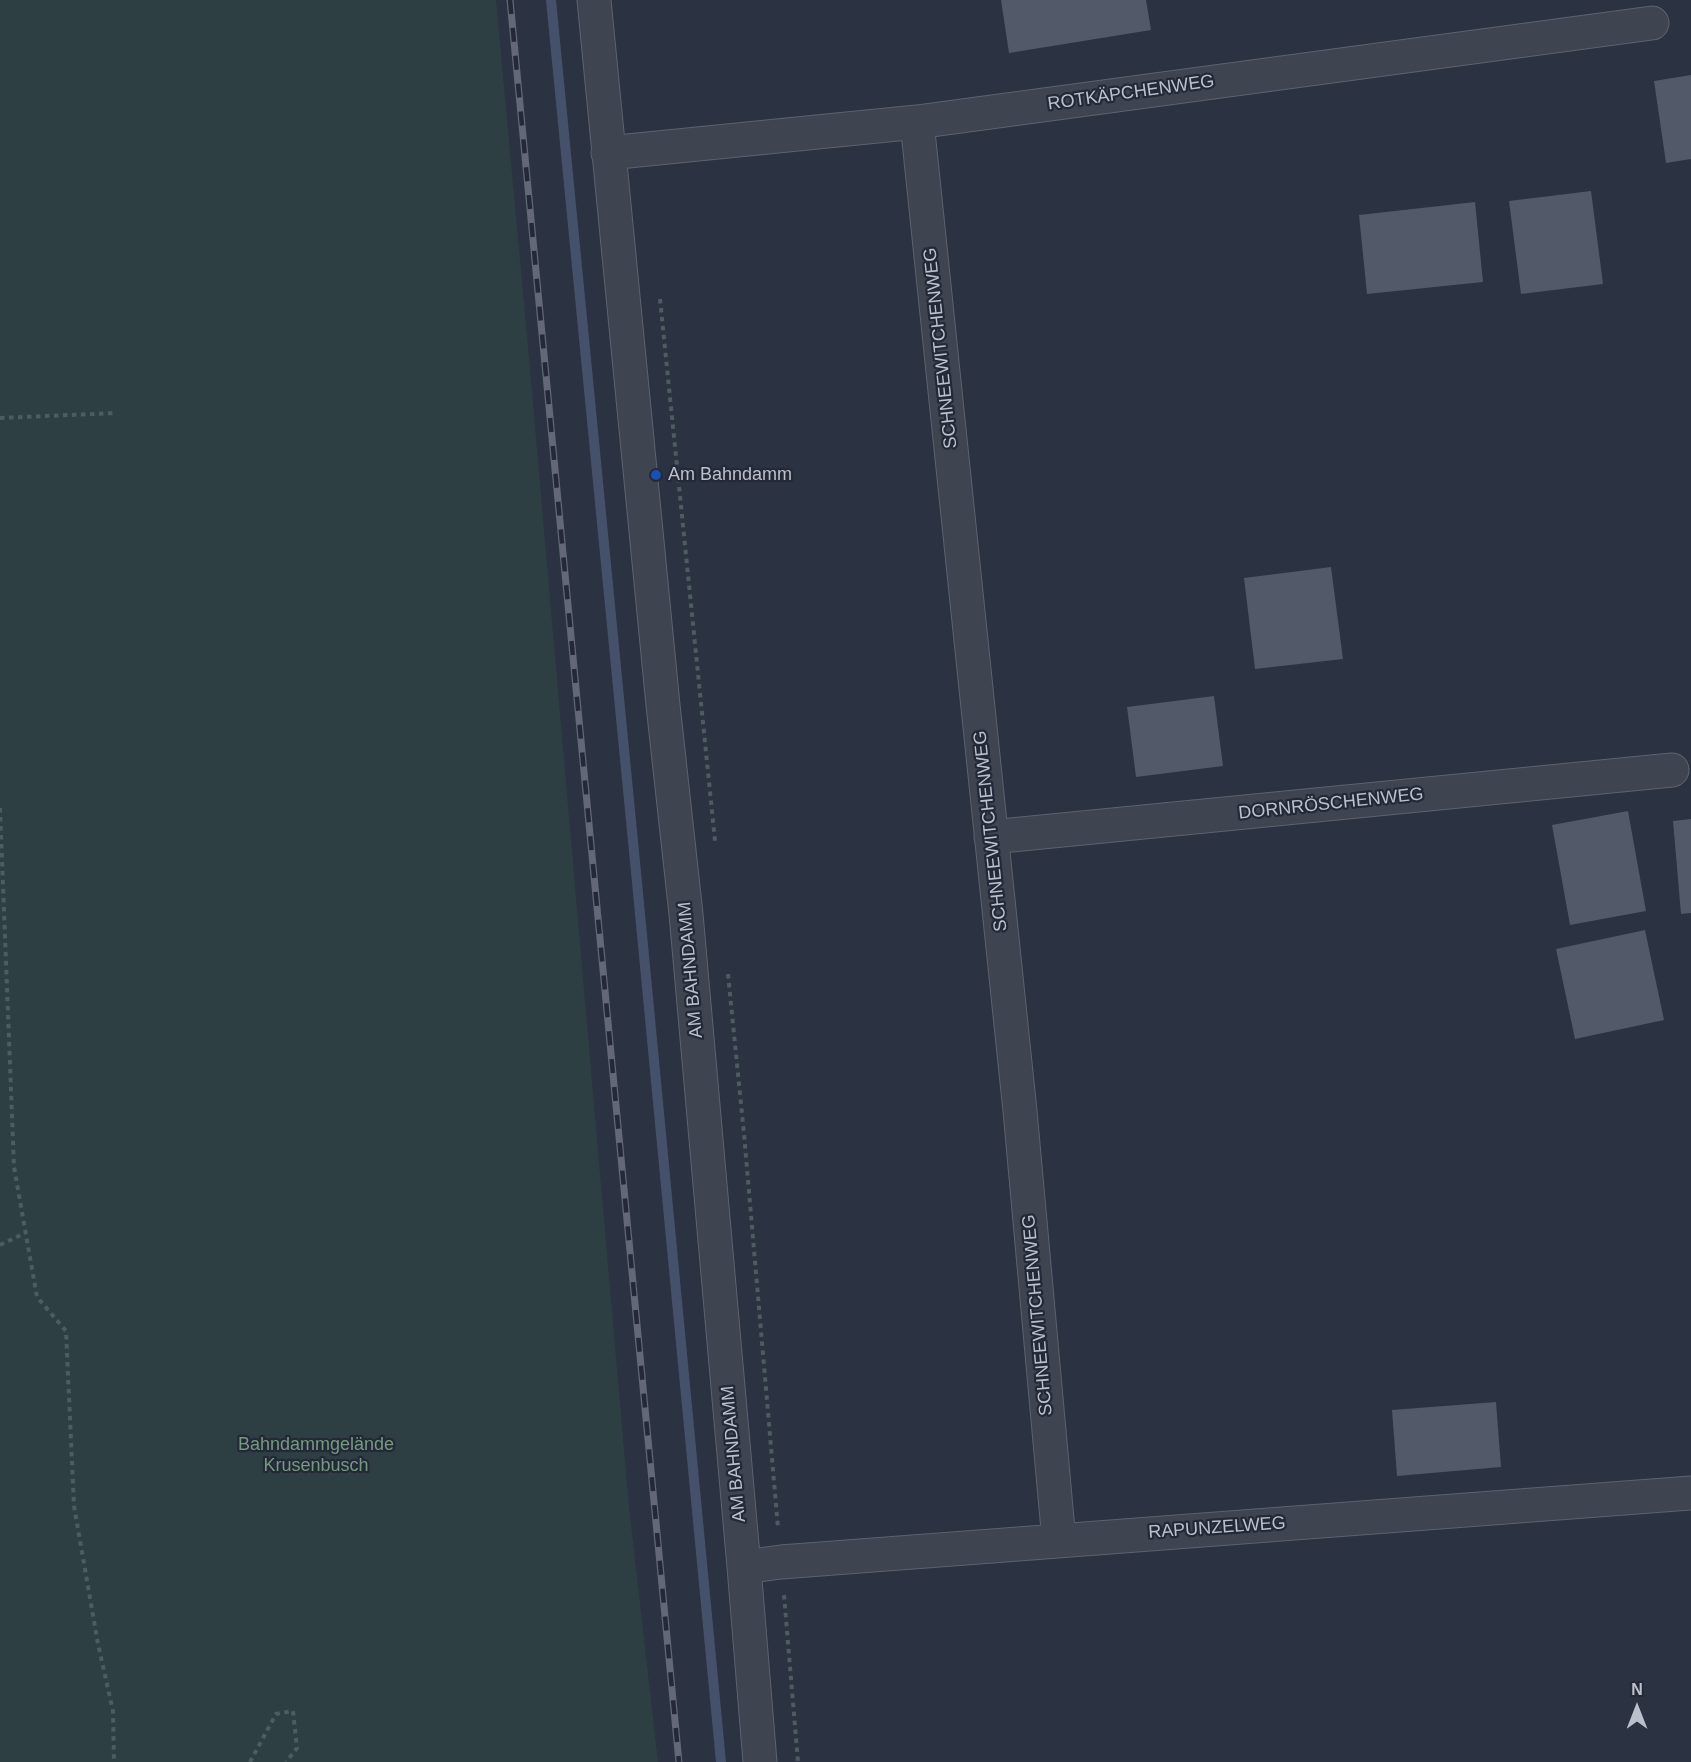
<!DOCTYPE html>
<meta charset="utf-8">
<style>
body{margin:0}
#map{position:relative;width:1691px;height:1762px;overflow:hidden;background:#2b3241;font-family:Helvetica,sans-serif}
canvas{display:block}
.north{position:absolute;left:1607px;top:1678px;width:60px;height:60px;-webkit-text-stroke:4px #232937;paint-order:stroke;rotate:0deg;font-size:16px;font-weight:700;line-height:24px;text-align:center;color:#bcc0cb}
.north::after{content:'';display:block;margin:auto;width:21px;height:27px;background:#bcc0cb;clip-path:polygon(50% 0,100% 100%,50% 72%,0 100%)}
</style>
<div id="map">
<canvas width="1691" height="1762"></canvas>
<div class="north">N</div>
</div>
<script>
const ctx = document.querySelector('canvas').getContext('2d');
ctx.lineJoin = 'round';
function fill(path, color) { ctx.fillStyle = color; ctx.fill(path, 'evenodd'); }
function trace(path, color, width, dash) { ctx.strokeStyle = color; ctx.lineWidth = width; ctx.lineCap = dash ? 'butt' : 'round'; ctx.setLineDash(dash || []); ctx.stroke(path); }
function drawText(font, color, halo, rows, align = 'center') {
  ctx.font = font + ' Helvetica,sans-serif'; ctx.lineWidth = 4.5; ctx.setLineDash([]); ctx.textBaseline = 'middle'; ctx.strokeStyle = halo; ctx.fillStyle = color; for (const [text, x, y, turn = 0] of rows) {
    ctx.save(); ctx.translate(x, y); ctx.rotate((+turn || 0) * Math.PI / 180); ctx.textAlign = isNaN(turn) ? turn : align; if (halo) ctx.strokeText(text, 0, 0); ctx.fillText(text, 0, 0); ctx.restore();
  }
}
fill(new Path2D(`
 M0,0h496l33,358 100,1149 29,255h-658z`), '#2e3f43');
trace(new Path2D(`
 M551,0l85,872 85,890`), '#45506a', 10);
fill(new Path2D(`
 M1001,0h145l5,30 -142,23z
 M1691,75v84l-25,4 -12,-82z
 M1591,191l12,93 -82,10 -12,-93z
 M1475,202l8,80 -116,12 -8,-79z
 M1331,567l12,92 -88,10 -11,-91z
 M1214,696l9,70 -87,11 -9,-70z
 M1628,811l18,100 -76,14 -18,-100z
 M1691,819v94l-10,1 -8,-93z
 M1645,930l19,90 -89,19 -19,-90z
 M1496,1402l5,65 -104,9 -5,-66z`), '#525969');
const minor = new Path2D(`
 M594,0l69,705 23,209 58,653 16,195
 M917,122l103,989 39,430
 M608,153l309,-31 735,-99
 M991,837l681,-67
 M744,1567l37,-5 910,-69`);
trace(minor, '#5d626e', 35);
trace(new Path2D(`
 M660,299l55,542
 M0,418l116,-5
 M0,808l14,359 23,130 29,34 8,175 24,138 15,67 1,51
 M728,974l16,160 34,394
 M0,1245l25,-12
 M784,1595l14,167
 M250,1762l26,-48 17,-3 4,37 -11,14`), '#4d5c61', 4, [4.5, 4.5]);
trace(minor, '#3f4451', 33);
const rail = new Path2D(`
 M510,0l169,1762`);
trace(rail, '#626877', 7);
trace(rail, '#232937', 4.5, [14]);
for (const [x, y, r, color] of [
 [656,475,6,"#1a4fb4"]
]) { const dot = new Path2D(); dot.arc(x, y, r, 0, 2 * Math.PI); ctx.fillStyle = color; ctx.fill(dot); trace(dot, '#232937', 2); }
drawText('18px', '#bcc0cb', '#232937', [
 ["ROTKÄPCHENWEG",1131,93,-8],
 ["SCHNEEWITCHENWEG",941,348,-96],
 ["DORNRÖSCHENWEG",1331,804,-6],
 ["SCHNEEWITCHENWEG",991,831,-96],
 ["AM BAHNDAMM",691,970,-95],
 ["SCHNEEWITCHENWEG",1038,1315,-95],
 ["AM BAHNDAMM",734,1454,-95],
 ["RAPUNZELWEG",1217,1528,-4]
]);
drawText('18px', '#bcc0cb', '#232937', [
 ["Am Bahndamm",668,475]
], 'left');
drawText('18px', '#769982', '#232937', [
 ["Bahndammgelände",316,1445],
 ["Krusenbusch",316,1466]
]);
</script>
